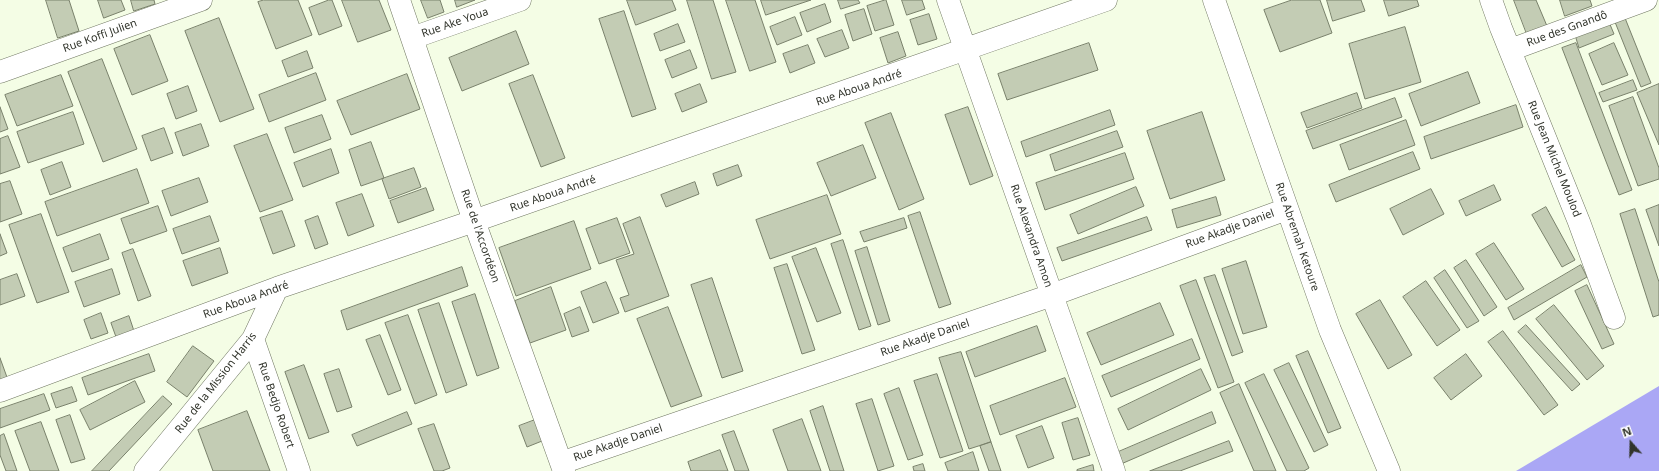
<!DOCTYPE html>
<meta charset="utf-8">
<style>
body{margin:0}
#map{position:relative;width:1659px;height:471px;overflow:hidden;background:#f4fde5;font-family:"Noto Sans",sans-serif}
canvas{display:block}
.north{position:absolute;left:1611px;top:423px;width:40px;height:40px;-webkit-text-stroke:3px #fff;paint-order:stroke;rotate:340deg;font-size:11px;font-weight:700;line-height:16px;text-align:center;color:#31342b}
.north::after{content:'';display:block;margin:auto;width:14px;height:18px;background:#31342b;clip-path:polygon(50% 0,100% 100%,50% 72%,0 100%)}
</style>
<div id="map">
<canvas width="1659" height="471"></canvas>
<div class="north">N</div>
</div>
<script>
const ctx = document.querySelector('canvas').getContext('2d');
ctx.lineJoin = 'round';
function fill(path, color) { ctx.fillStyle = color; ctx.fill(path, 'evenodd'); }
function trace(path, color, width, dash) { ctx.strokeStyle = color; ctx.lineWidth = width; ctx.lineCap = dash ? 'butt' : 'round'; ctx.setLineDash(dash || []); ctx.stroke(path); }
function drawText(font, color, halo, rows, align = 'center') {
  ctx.font = font + ' "Noto Sans",sans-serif'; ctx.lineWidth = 3.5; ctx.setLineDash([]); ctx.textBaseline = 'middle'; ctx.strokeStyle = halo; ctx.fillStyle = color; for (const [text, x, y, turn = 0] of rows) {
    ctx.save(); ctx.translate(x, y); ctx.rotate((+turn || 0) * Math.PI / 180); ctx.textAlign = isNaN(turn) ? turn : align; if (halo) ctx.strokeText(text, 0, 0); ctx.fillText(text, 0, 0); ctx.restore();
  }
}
fill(new Path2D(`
 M1659,386v85h-143z`), '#aaa7f5');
const building = new Path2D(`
 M46,0h23l10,31 -21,7z
 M98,0h23l4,10 -21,8z
 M131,0h23l1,4 -21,7z
 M264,0h34l14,35 -36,14 -18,-47z
 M329,0h3l10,26 -23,9 -10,-27z
 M342,0h37l12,30 -33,12z
 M421,0h19l4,12 -16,6z
 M455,0h20l-18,7z
 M627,0h45l4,10 -40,15z
 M687,0h26l23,72 -24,7z
 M726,0h29l21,62 -26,9z
 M761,0h50l-45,15z
 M838,0h20l2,3 -19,6z
 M886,0l8,25 -19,6 -8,-25z
 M902,0h20l3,9 -18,6z
 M1292,0h28l12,33 -52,19 -16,-42z
 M1327,0h34l4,11 -32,10z
 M1384,0h33l2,6 -30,10z
 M1514,0h22l11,26 -20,8z
 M1560,0h30l2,6 -27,10z
 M825,4l6,18 -24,10 -7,-19z
 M864,9l8,25 -19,7 -8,-26z
 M624,11l32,98 -24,8 -33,-98z
 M929,14l8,25 -19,6 -8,-25z
 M795,17l7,18 -25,10 -7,-18z
 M219,18l35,91 -34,13 -35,-91z
 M1625,18l26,65 -10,4 -26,-65z
 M1609,22l5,12 -35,14 -4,-13z
 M678,24l7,18 -25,9 -6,-17z
 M1405,27l16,55 -56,17 -16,-55z
 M842,30l7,18 -24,9 -8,-18z
 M516,31l13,33 -67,27 -13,-33z
 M898,32l8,24 -18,7 -8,-25z
 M150,35l18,46 -36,14 -18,-46z
 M1089,43l9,27 -91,30 -9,-26z
 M1576,43l56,147 -13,5 -57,-147z
 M1614,43l14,32 -26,10 -13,-31z
 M808,45l7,18 -25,10 -7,-19z
 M690,50l7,18 -25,10 -7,-18z
 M307,51l6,17 -25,9 -6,-16z
 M102,59l35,90 -34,13 -35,-90z
 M1468,72l12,31 -59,23 -12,-32z
 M316,73l10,27 -57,22 -10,-27z
 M407,74l13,35 -69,26 -14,-34z
 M61,75l12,31 -56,20 -12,-31z
 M533,75l32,83 -24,9 -32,-83z
 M1633,80l4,10 -34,12 -4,-9z
 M700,84l7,18 -25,10 -7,-18z
 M1659,84v61l-22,-52z
 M188,86l9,25 -21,8 -9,-25z
 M1357,93l5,15 -55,20 -6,-15z
 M1633,97l26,71v11l-21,7 -29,-80z
 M1395,98l7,19 -89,32 -7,-18z
 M1516,105l7,22 -92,32 -7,-22z
 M0,107l8,22 -8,3z
 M968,107l25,69 -23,9 -25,-70z
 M1110,110l5,15 -89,32 -5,-15z
 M73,112l11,32 -56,19 -11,-31z
 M1202,112l23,68 -55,19 -23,-68z
 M891,113l33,86 -25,11 -34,-87z
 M322,115l9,24 -37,14 -9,-25z
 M1406,120l9,25 -66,25 -9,-25z
 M201,124l8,22 -26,10 -8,-23z
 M164,128l9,25 -22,8 -9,-25z
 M1117,131l6,16 -68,24 -5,-16z
 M267,134l26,66 -33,12 -26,-66z
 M8,136l12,31 -20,7v-35z
 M371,142l13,36 -23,8 -12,-36z
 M863,145l13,33 -45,18 -14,-33z
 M331,149l8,24 -36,14 -9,-24z
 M1413,152l7,17 -84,33 -7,-17z
 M1125,153l9,26 -89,31 -9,-27z
 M62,162l9,25 -21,8 -9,-25z
 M738,165l4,11 -25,10 -4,-12z
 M414,168l7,19 -32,12 -7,-20z
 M137,169l12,34 -92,33 -12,-34z
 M199,178l9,24 -37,14 -9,-25z
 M10,181l12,33 -22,8v-38z
 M695,182l4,12 -33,13 -5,-12z
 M1494,185l7,15 -35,16 -7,-15z
 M1136,187l8,19 -66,28 -8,-19z
 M426,188l8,22 -36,13 -8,-22z
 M1431,189l13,25 -41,21 -13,-26z
 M362,194l12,32 -26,10 -12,-33z
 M827,195l14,39 -71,25 -14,-39z
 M1216,197l5,18 -44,13 -5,-18z
 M1659,205v41l-13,-36z
 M158,206l9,25 -37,13 -9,-25z
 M1546,207l29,53 -13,7 -30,-52z
 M1635,209l24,73v33l-6,2 -33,-103z
 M282,211l13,35 -22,8 -13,-36z
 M920,212l31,92 -12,4 -31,-92z
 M41,214l28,78 -32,11 -28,-78z
 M210,216l9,25 -37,13 -9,-25z
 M318,216l10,28 -13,5 -10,-28z
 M640,217l29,79 -44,16 -5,-14 9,-3 -13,-35 18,-6 -11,-30z
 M1147,217l5,13 -90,31 -5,-13z
 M617,218l13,35 -31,11 -13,-35z
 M904,218l3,10 -43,14 -4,-10z
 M574,221l17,48 -75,27 -17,-48z
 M0,234l7,19 -7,3z
 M100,234l9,25 -37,13 -9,-24z
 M843,240l28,86 -12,4 -28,-86z
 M1494,243l30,46 -18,11 -30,-46z
 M867,247l23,74 -12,4 -23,-74z
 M220,248l8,25 -36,13 -9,-25z
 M816,248l25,65 -24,9 -25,-65z
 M133,249l18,47 -13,5 -16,-48z
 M1466,260l31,47 -13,9 -30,-48z
 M1246,261l21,66 -24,7 -21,-65z
 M787,264l28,86 -13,4 -28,-86z
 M1581,265l6,12 -73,43 -6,-12z
 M462,267l6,19 -121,44 -6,-19z
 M112,269l8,25 -36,13 -9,-25z
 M1445,270l34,51 -12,7 -33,-50z
 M17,274l8,22 -25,9v-25z
 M1215,275l28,77 -11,4 -28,-78z
 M712,278l31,93 -21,7 -31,-93z
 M1196,280l38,102 -16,6 -38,-102z
 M1426,281l34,49 -23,16 -34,-49z
 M606,282l13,31 -26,10 -12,-31z
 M1587,285l27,59 -12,5 -27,-58z
 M551,287l15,43 -36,13 -15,-42z
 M475,294l24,74 -22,8 -25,-74z
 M1380,300l32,55 -24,14 -32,-55z
 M439,303l28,82 -21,8 -28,-83z
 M1160,303l14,32 -73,30 -14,-32z
 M1554,305l50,61 -17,14 -51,-61z
 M580,307l9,24 -17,6 -8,-23z
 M668,307l34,89 -31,11 -34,-88z
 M101,313l7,20 -17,6 -7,-19z
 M408,315l29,80 -22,9 -30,-81z
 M129,316l5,15 -18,6 -5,-14z
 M1526,325l54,59 -8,7 -54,-59z
 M1037,326l9,25 -71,26 -9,-25z
 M1503,331l55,74 -14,10 -56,-73z
 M380,335l21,55 -13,5 -22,-55z
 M1192,339l8,20 -89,38 -9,-21z
 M193,346l21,15 -27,36 -20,-15z
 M1308,351l33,77 -13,5 -32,-77z
 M961,352l30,90 -22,7 -30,-91z
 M149,354l6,17 -67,24 -6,-17z
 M1466,354l16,22 -31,24 -17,-22z
 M0,358l8,22 -8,3z
 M1289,363l39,82 -14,7 -40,-82z
 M304,365l25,67 -20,7 -24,-67z
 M339,369l13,38 -15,5 -13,-38z
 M1201,369l10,21 -83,40 -10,-21z
 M937,374l26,77 -23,7 -26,-77z
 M1264,374l45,94 -5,3h-17l-42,-88z
 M1065,378l11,29 -76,28 -10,-29z
 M135,381l10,21 -55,28 -10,-20z
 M1239,384l37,87h-22l-34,-78z
 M72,387l5,14 -21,7 -5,-14z
 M899,388l24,67 -15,5 -24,-66z
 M44,394l6,16 -50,18v-19z
 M163,396l9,8 -63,67h-17z
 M872,399l22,67 -16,5 -22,-67z
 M823,406l21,65h-14l-20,-60z
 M247,411l23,60h-57l-15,-41z
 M407,412l5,12 -55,22 -5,-11z
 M1212,412l4,11 -95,41 -5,-11z
 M70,415l15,44 -14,4 -15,-43z
 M1078,418l12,37 -17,5 -11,-37z
 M802,419l19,52h-33l-15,-41z
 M535,420l7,21 -15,6 -8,-21z
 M41,422l18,49h-29l-15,-40z
 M434,424l16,44 -8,3h-8l-16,-42z
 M1042,426l12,32 -26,10 -12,-32z
 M734,431l15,40h-14l-13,-36z
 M4,434l13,37h-11l-6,-16v-19z
 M1229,441l4,10 -53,20h-30z
 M991,442l10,29h-12l-9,-25z
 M720,450l8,21h-37l-3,-9z
 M973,452l6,19h-31l-3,-8z
 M923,464l2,7h-11l-1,-4z
 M1093,465l1,6h-17v-1z`);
fill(building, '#c3ccb4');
trace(building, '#79816b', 1);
const street = new Path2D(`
 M399,0l75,221 90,250
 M948,0l166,471
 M1214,0l116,330 59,141
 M1491,0l10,28 78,194 35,96
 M412,38l108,-38
 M1510,50l136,-50
 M0,72l201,-72
 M253,339l46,132
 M0,391l277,-103 197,-67 632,-221
 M561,463l491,-168 235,-86
 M145,471l108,-132 24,-51`);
trace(street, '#707762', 23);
trace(street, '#fff', 22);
drawText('11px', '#31342b', '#fff', [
 ["Rue Ake Youa",455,23,-19],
 ["Rue des Gnandô",1567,29,-20],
 ["Rue Koffi Julien",100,36,-20],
 ["Rue Aboua André",859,88,-19],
 ["Rue Jean Michel Moulod",1554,159,68],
 ["Rue Aboua André",553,194,-19],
 ["Rue Akadje Daniel",1230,229,-20],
 ["Rue de l'Accordéon",480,236,71],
 ["Rue Alexandra Amon",1031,236,71],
 ["Rue Abremah Ketoure",1297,237,71],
 ["Rue Aboua André",246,300,-20],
 ["Rue Akadje Daniel",925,338,-19],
 ["Rue de la Mission Harris",216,383,-52],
 ["Rue Bedjo Robert",276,405,71],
 ["Rue Akadje Daniel",618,443,-19]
]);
</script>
